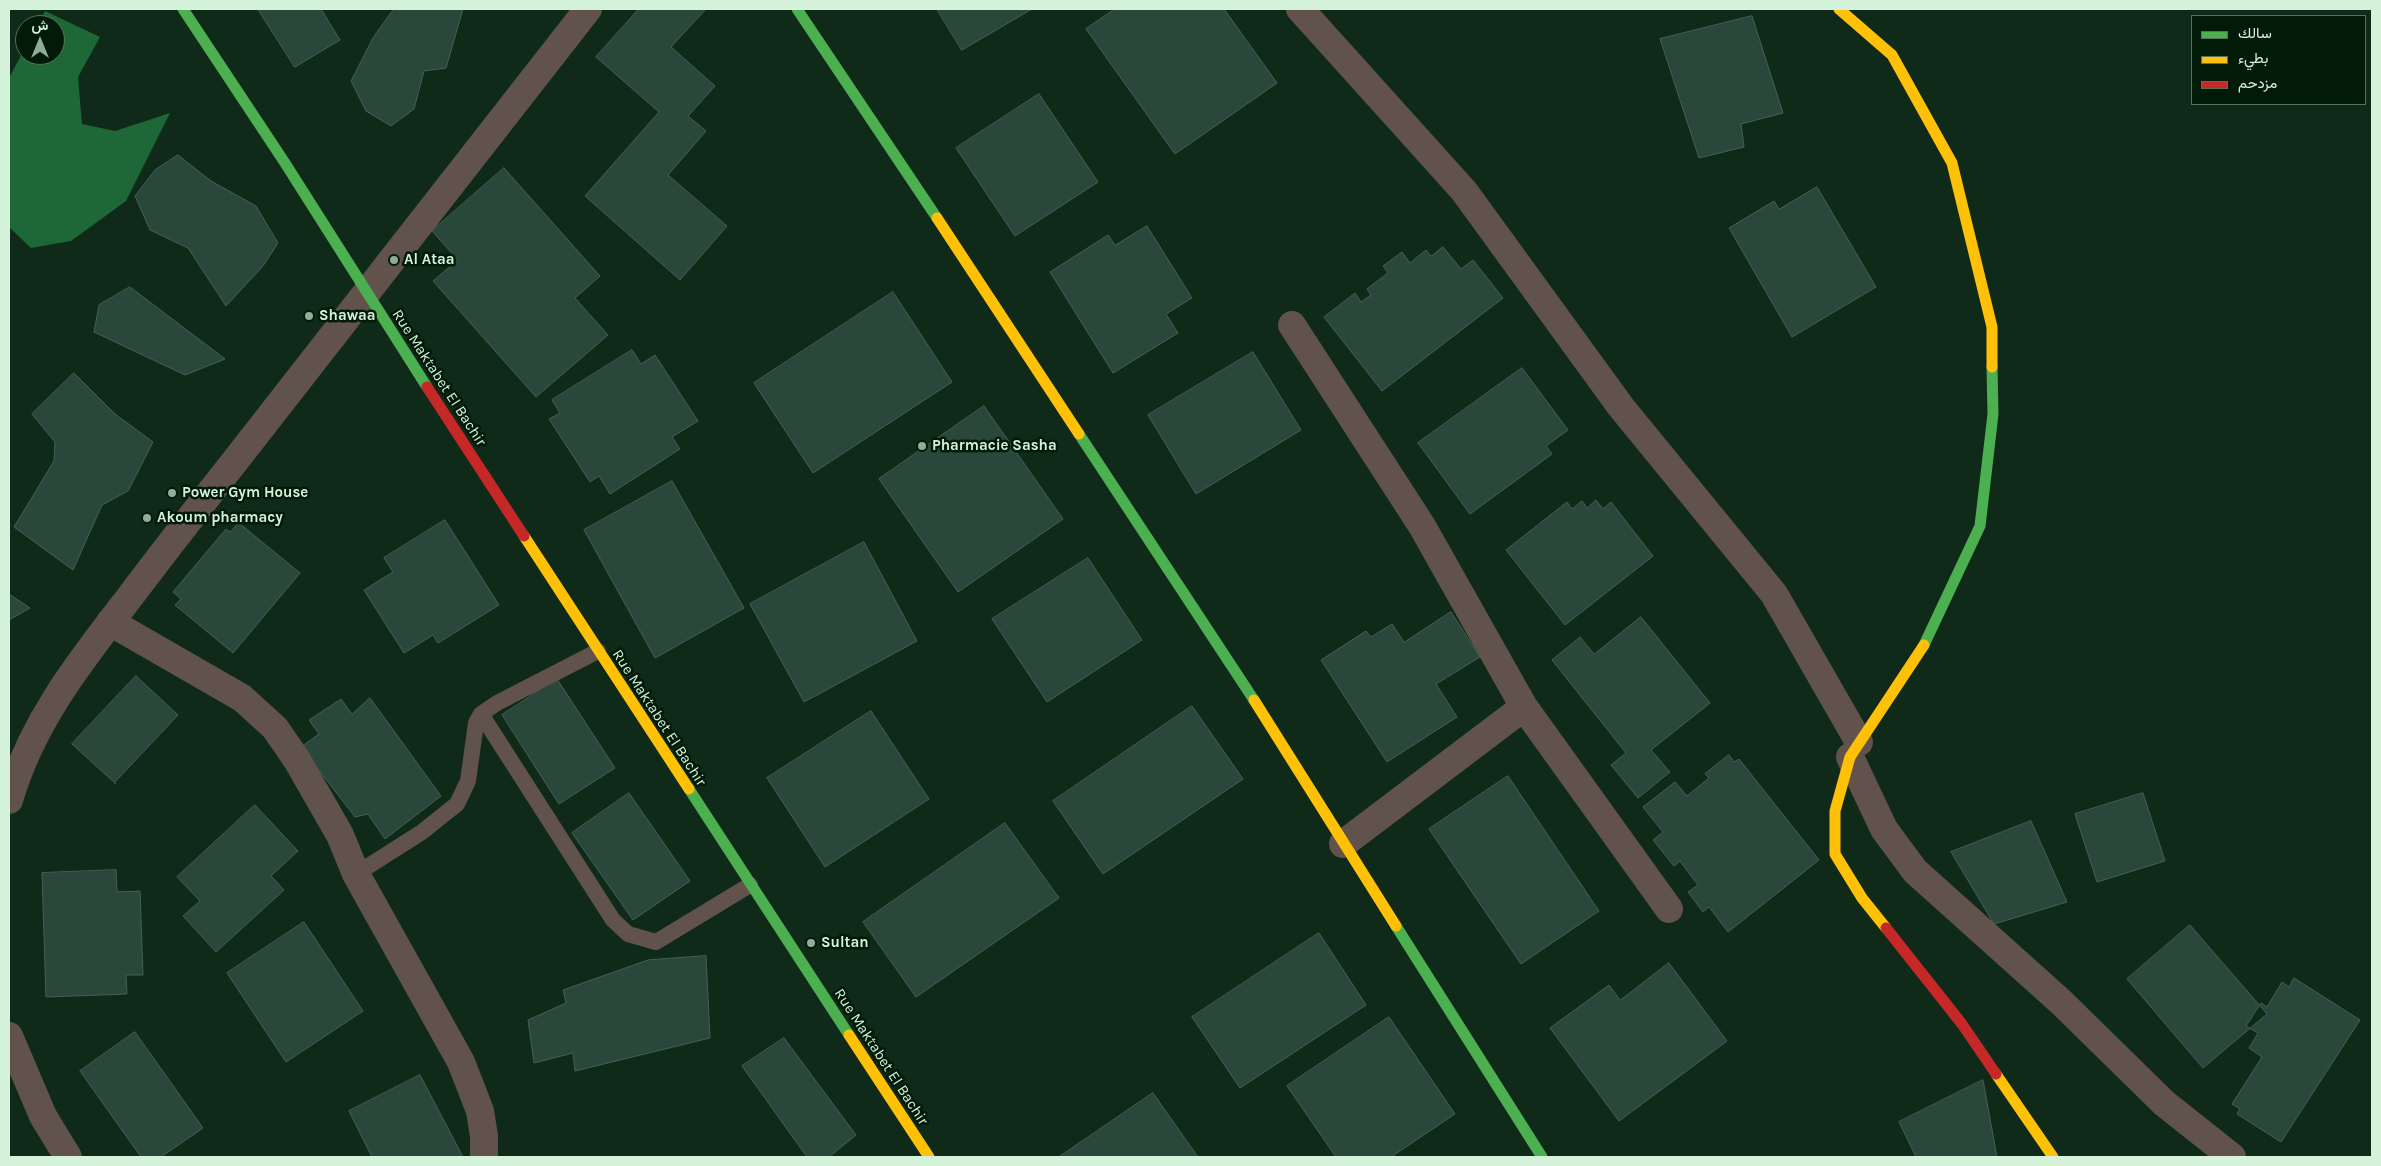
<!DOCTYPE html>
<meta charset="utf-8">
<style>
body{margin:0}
#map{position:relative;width:2381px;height:1166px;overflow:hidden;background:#102a1a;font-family:Karla,Vazirmatn,sans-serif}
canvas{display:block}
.frame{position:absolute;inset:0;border:10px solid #d4f3da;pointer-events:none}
.legend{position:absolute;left:2191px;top:15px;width:175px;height:90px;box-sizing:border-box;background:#021a08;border:1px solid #56715c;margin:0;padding:6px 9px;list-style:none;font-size:15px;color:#d4f3da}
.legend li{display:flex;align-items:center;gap:10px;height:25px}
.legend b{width:25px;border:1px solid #56715c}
.north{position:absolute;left:15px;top:15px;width:50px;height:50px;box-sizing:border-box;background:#021a08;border:1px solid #56715c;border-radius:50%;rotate:0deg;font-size:14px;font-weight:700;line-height:20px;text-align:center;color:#d4f3da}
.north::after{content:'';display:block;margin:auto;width:18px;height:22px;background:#8fad97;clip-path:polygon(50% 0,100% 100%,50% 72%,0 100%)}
</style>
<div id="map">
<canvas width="2381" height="1166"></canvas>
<div class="frame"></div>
<ul class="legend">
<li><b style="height:6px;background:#4caf50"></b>سالك</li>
<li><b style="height:6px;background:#ffc107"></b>بطيء</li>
<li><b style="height:6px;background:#c62828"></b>مزدحم</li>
</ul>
<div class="north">ش</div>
</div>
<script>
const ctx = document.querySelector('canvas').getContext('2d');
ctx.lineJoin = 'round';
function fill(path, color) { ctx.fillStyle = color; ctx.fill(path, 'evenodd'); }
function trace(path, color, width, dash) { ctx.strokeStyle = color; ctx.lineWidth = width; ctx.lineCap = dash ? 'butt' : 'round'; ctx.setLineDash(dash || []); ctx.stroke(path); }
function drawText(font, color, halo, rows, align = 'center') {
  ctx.font = font + ' Karla,sans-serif'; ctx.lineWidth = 5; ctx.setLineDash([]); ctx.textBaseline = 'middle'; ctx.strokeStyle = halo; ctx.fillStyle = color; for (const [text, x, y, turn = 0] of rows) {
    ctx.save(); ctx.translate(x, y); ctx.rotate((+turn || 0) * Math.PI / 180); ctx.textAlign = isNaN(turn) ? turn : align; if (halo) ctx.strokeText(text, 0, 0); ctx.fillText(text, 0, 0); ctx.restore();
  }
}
fill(new Path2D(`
 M45,11l55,26 -22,40 4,47 33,7 55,-18 -44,88 -55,40 -40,7 -22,-21v-149l16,-30v7h30v-30h-17z`), '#1e6736');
const building = new Path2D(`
 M258,9h63l19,31 -45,27z
 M394,9h69l-17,59 -22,3 -10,38 -23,17 -25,-15 -15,-30 22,-43z
 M639,9h67l-35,38 44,39 -27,30 18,15 -38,44 59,51 -47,54 -95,-84 74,-84 -63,-55z
 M937,9h95l-70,41z
 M1115,9h109l53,74 -102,71 -89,-125z
 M1752,16l31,97 -42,11 3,23 -45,11 -39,-119z
 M1039,94l59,88 -83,54 -59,-88z
 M178,155l33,26 45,25 22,37 -15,23 -37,40 -38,-58 -38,-18 -15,-34 20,-26z
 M504,168l96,108 -25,22 33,37 -72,62 -103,-116 25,-21 -26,-29z
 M1817,187l59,100 -84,50 -63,-109 45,-27 5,8z
 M1147,226l45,72 -26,16 12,19 -65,40 -63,-101 58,-37 7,10z
 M1443,247l18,22 12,-9 30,38 -121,93 -58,-74 31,-24 6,9 10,-7 -4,-6 21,-16 -5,-7 19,-14 8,11 16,-13 5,6z
 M130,287l95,72 -40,16 -91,-43 5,-27z
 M893,292l59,90 -139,91 -59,-90z
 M632,350l9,14 14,-9 43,66 -26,16 8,12 -70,45 -11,-18 -9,6 -41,-63 11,-6 -8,-13z
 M1253,352l48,78 -105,64 -48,-79z
 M1522,368l46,62 -22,16 6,8 -82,60 -52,-71z
 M74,373l41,41 38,28 -25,49 -26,14 -29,65 -59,-43 40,-66 1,-19 -23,-28z
 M984,406l79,113 -105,73 -79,-113z
 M672,481l72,127 -89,50 -71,-128z
 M1596,500l7,9 8,-7 42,54 -88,69 -59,-75 61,-48 5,7 10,-8 5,7z
 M445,520l54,85 -61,38 -5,-8 -29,18 -40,-63 29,-18 -9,-14z
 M239,523l61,50 -67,80 -58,-48 6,-6 -8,-7 53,-63 4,3z
 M864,542l53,99 -113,61 -54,-98z
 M1088,558l54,82 -95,62 -55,-83z
 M9,594l21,14 -21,12z
 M1451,612l29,45 -44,27 21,33 -70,45 -66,-102 45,-29 5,6 21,-13 12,18z
 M1641,617l69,86 -59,47 19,22 -32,26 -27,-33 15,-12 -74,-93 28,-23 14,17z
 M136,676l42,39 -64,68 2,1 -44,-40z
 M557,679l58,89 -56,36 -57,-89z
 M370,698l71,98 -56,43 -17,-25 -13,3 -54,-70 18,-13 -10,-14 32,-21 11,15z
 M1192,706l51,73 -140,95 -50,-73z
 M871,711l58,88 -104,68 -58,-89z
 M1729,755l5,7 5,-3 80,101 -91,72 -19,-25 -6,5 -15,-20 10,-7 -18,-24 -6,5 -21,-26 10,-8 -20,-25 32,-25 12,14 22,-18 -4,-4z
 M1508,776l91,135 -78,53 -92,-135z
 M629,793l61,88 -57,39 -61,-87z
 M2143,793l22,68 -68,21 -22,-68z
 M255,805l43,46 -27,25 13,14 -68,62 -33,-36 17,-15 -23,-24z
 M2031,821l36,81 -73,22 -43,-72z
 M1005,823l54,75 -143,99 -53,-75z
 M116,870l1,22 23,-1 3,84h-17l1,19 -81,3 -4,-124z
 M304,922l59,89 -77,51 -59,-89z
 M2190,925l77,89 -64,54 -76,-89z
 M1319,933l47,72 -126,83 -48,-71z
 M706,956l4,82 -135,33 -2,-18 -39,10 -6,-43 38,-17 -3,-13 85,-30z
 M1669,963l58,78 -108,80 -69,-93 59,-43 11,15z
 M2294,978l66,42 -79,122 -44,-28 3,-5 -8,-5 30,-47 -13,-9 9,-15 -12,-7 15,-23 6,4 15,-25 7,5z
 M1389,1017l66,97 -64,43h-55l-49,-71z
 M135,1032l68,96 -42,29h-20l-61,-86z
 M784,1038l72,97 -27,22h-22l-65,-91z
 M420,1075l43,82h-91l-23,-46z
 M1983,1080l14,77h-81l-17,-35z
 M1153,1093l45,64h-139z`);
fill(building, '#29483b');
trace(building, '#456054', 1);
trace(new Path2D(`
 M481,714l132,206 15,14 28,8 94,-57
 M356,874l66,-42 35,-28 11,-23 8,-58 5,-9 16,-11 101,-52`), '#61524c', 16);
trace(new Path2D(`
 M1300,9l164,182 157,216 153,187 85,148
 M1292,325l130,201 102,181
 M110,622l132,76 33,30 22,32 43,75 16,39 105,188 19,49 4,25v21
 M1850,757l34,72 31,42 146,131 103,101 68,54
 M9,800c22,-76 69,-136 117,-198 36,-48 72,-94 109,-141 118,-150 235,-301 353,-452
 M1343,844l181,-137 145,202
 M9,1036l34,80 25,41`), '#61524c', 28);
trace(new Path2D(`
 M183,9l102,154 142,224
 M797,9l140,209
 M1079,434l175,266
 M1924,645l56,-119 13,-112 -1,-47
 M689,789l160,246
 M1396,926l146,231`), '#4caf50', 11);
trace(new Path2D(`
 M1839,9l53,46 60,108 40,164v40
 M937,218l142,216
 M524,536l165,253
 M1254,700l142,226
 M1886,928l-24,-30 -27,-44v-43l15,-54 74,-112
 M849,1035l80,122
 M1996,1074l57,83`), '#ffc107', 11);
trace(new Path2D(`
 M427,387l97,149
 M1886,928l76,96 34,50`), '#c62828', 11);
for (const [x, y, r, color] of [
 [394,260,5,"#8fad97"],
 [309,316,5,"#8fad97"],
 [922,446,5,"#8fad97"],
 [172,493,5,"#8fad97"],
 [147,518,5,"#8fad97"],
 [811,943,5,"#8fad97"]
]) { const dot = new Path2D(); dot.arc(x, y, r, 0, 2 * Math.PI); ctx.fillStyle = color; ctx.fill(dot); trace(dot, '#021a08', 2); }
drawText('bold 15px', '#d4f3da', '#021a08', [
 ["Al Ataa",404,260],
 ["Shawaa",319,316],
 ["Pharmacie Sasha",932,446],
 ["Power Gym House",182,493],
 ["Akoum pharmacy",157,518],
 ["Sultan",821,943]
], 'left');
drawText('15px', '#d4f3da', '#021a08', [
 ["Rue Maktabet El Bachir",439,378,57],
 ["Rue Maktabet El Bachir",659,718,57],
 ["Rue Maktabet El Bachir",881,1057,57]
]);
</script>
